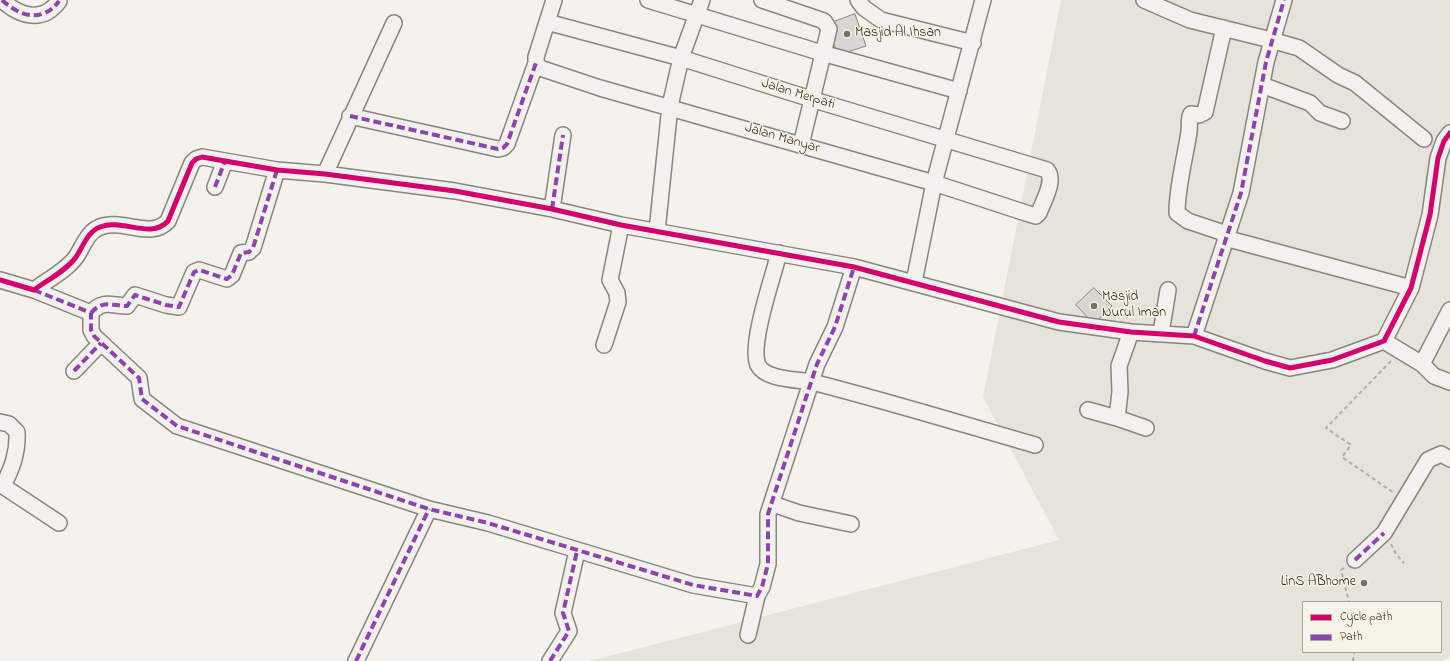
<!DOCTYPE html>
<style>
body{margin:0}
#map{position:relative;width:1450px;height:661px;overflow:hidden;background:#f4f2ec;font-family:"Indie Flower",sans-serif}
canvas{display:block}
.legend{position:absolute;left:1302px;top:601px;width:140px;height:52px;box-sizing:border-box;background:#f7f3e8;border:1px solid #aca397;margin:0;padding:5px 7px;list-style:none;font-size:12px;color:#3b2a1e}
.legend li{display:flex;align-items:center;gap:8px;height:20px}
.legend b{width:20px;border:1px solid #aca397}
</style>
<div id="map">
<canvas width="1450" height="661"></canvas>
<ul class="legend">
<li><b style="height:5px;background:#d6006c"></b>Cycle path</li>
<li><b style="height:5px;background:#8e44ad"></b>Path</li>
</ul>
</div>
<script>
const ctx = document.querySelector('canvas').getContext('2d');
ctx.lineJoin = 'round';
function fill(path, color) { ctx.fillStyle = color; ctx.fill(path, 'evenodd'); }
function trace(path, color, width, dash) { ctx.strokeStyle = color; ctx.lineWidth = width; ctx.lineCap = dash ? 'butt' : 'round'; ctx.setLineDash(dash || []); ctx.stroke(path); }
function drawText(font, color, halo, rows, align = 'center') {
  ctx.font = font + ' "Indie Flower",sans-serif'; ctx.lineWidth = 3; ctx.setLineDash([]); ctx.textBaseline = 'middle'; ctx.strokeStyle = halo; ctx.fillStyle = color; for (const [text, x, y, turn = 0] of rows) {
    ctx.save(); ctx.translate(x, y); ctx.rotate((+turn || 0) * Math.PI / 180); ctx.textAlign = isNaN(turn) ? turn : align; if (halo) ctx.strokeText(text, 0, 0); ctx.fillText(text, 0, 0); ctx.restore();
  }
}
fill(new Path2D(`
 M1061,0h389v656l-7,5h-853l469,-121 -76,-143zM1303,602h138v50h-138z`), '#e6e3da');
const building = new Path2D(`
 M855,14l11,32 -25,8 -2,-5 -3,1 -5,-15v-12z
 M1094,288l18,18 -18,18 -18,-19z`);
fill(building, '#d8d6d2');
trace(building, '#898580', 1);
const minor = new Path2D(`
 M2,0c18,17 41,23 57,1
 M648,0l174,53 137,38
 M762,0l62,21 5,8 -28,116
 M858,0l6,8 17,12 92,23
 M1144,0l46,20 81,20 28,8 39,27 17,8 69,56
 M1224,28l-19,84 -6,3 -8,-1c-3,5 -1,12 -2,18 -4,27 -12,54 -12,81l11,8 39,13
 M536,63l4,5 60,20 334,95 95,31 7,2 3,-3c4,-12 17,-32 8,-43l-236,-71 -130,-41 -134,-36
 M1262,85l48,18 10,10 22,8
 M350,116l148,33 5,-1 4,-4 29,-81v-6l18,-57
 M325,174l69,-151
 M215,187l10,-26
 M552,209l11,-74
 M657,231l13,-125 11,-48 21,-58
 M1225,238l186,50
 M779,253c-6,24 -30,92 -21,112 8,16 43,14 58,18 74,19 146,41 219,62
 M0,280l34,10c13,-10 32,-19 42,-33 7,-10 11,-25 24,-30 22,-9 51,13 68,-6l24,-58 4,-4 6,-2 75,13 48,4 130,17 97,18 69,16 233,42 205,55 72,10 63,4 71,25 25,7 42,-8 52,-19 27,-53 19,-73 8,-57 6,-17 6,-8
 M914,282l20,-99 49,-183
 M34,290l57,23v17l3,6 45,42 3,21 35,27 252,83 59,14 205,62 64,11 5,-9 6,-23v-50l49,-150 18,-37 19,-60
 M91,313c12,-14 21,-7 36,-7l8,-11 31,10 13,2 15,-35 5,-2 28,9 5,-4 9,-22 8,-1 4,-4 24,-78
 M1131,332l-12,34 1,26 -3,26 29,10
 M1161,333l7,-43
 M1194,336l47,-143 25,-131 18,-62
 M1384,341l38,23 12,12 16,6
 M604,345l14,-43 -1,-9 -7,-13 11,-55
 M1422,364l28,-54
 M74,371l27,-28
 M1088,410l29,8
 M0,422l9,2 8,8c1,21 -5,36 -14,54l56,37
 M773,504l26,9 52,11
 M1355,560l29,-27 44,-73 13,-6 9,5
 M748,635l9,-39
 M356,661l73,-152
 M550,661l19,-30 -6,-18 14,-62`);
trace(minor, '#898580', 18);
trace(new Path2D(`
 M1391,361l-65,67 25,17 -9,12 52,36
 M1391,544l5,10 8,9
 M1344,568l-3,2 8,32
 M1353,661l1,-9`), '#b1aeaa', 2, [4, 3]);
trace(minor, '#f2f1ed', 15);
trace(new Path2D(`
 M2,0c18,17 41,23 57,1
 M350,116l148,33 5,-1 4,-4 29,-81
 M215,187l10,-26
 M552,209l11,-74
 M34,290l57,23v17l3,6 45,42 3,21 35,27 252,83 59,14 205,62 64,11 5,-9 6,-23v-50l49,-150 18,-37 19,-60
 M91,313c12,-14 21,-7 36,-7l8,-11 31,10 13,2 15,-35 5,-2 28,9 5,-4 9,-22 8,-1 4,-4 24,-78
 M1194,336l47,-143 25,-131 18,-62
 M74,371l27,-28
 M1355,560l29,-27
 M356,661l73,-152
 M550,661l19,-30 -6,-18 14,-62`), '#8e44ad', 4, [8, 4]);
trace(new Path2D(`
 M0,280l34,10c13,-10 32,-19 42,-33 7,-10 11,-25 24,-30 22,-9 51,13 68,-6l24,-58 4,-4 6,-2 75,13 48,4 130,17 97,18 69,16 233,42 205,55 72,10 63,4 71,25 25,7 42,-8 52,-19 27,-53 19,-73 8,-57 6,-17 6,-8`), '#d6006c', 5);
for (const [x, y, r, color] of [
 [847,34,4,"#7c7066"],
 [1094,306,4,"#7c7066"],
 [1364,583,4,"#7c7066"]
]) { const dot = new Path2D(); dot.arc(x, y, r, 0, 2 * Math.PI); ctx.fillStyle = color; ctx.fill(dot); trace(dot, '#f7f3e8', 1.5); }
drawText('14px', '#3b2a1e', '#f7f3e8', [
 ["Masjid Al Ihsan",855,34],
 ["Masjid",1102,298],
 ["Nurul Iman",1102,314],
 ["LinS ABhome",1356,583,"right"]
], 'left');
drawText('14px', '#3b2a1e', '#f7f3e8', [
 ["Jalan Merpati",798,95,17],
 ["Jalan Manyar",782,139,16]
]);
</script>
